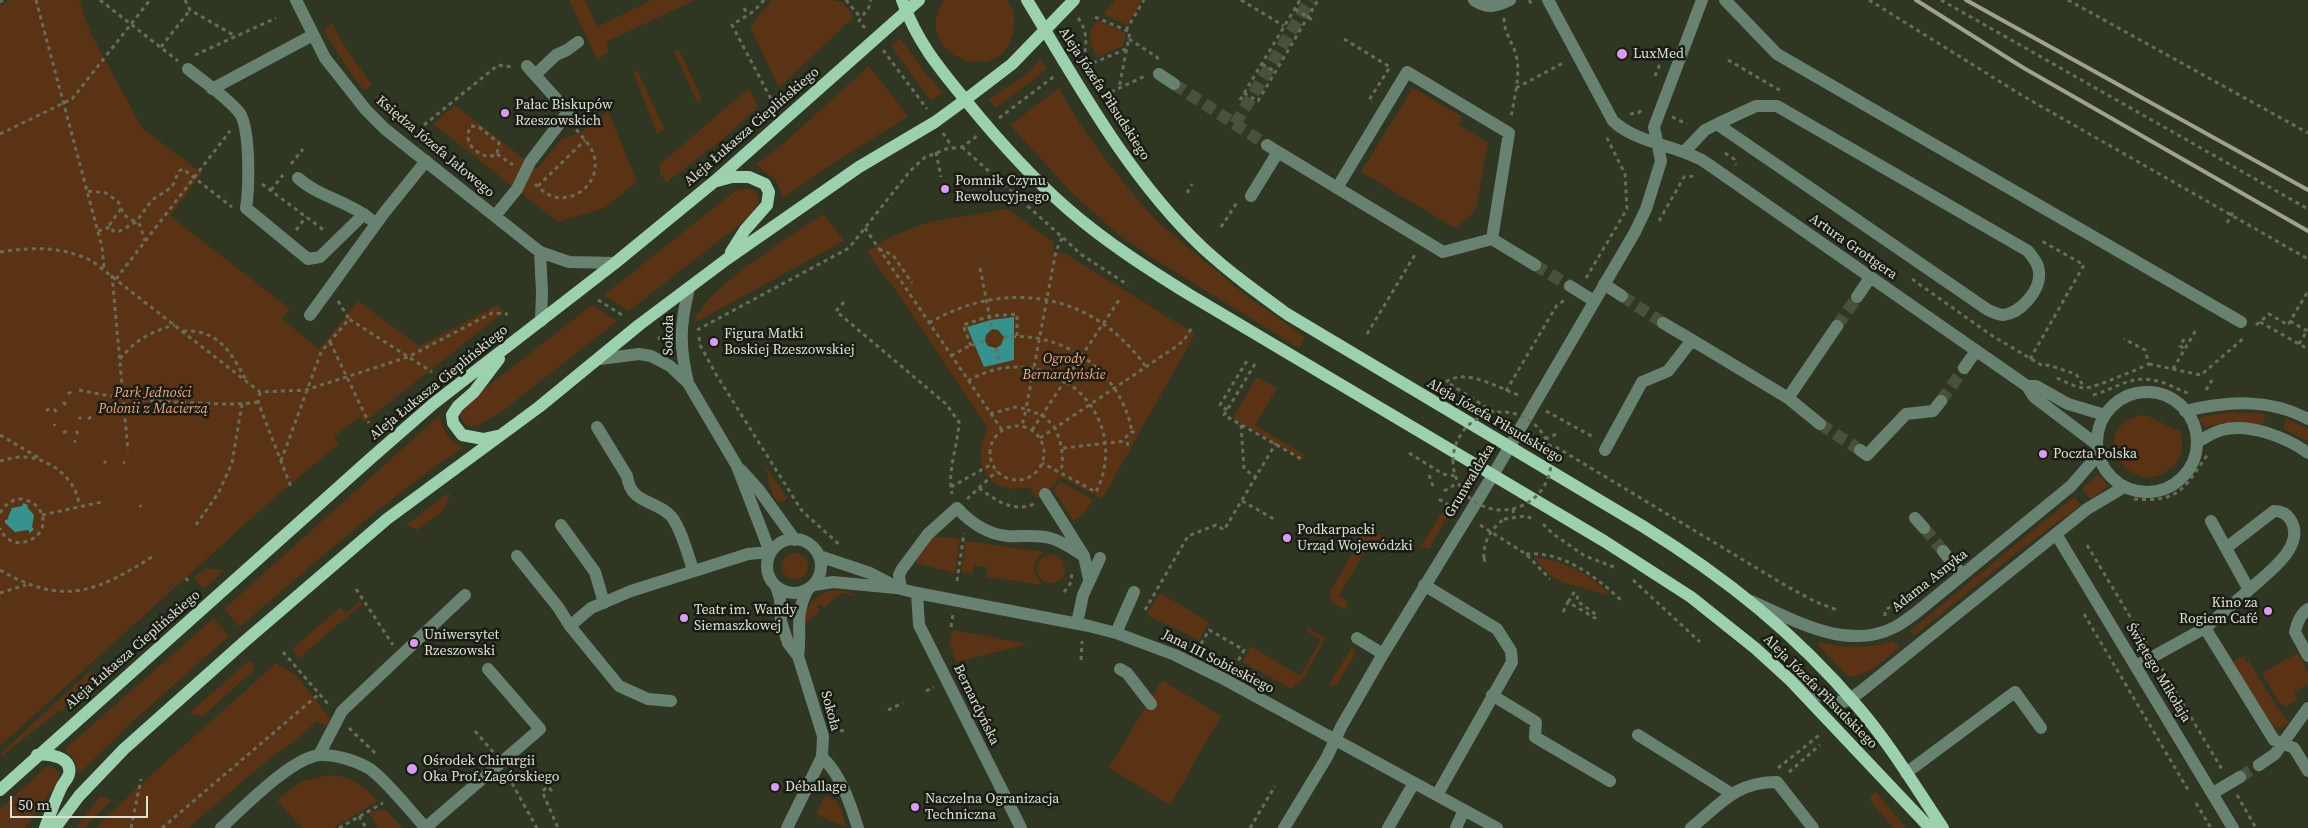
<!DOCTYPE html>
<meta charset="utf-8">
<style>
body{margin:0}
#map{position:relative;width:2308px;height:828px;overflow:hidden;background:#2f3621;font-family:"Source Serif 4",serif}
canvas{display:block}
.scale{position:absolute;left:10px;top:796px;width:138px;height:22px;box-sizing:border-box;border:2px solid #dce0d3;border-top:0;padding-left:6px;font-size:15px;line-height:18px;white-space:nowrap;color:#dce0d3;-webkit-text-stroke:4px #191c12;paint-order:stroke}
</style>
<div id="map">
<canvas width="2308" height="828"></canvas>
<div class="scale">50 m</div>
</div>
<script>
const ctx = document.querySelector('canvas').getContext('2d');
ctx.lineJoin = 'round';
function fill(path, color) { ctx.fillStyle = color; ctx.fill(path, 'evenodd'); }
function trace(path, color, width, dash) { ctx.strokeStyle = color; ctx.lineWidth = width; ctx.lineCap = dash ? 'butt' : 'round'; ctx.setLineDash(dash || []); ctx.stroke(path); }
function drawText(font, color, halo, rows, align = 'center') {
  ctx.font = font + ' "Source Serif 4",serif'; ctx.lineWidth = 5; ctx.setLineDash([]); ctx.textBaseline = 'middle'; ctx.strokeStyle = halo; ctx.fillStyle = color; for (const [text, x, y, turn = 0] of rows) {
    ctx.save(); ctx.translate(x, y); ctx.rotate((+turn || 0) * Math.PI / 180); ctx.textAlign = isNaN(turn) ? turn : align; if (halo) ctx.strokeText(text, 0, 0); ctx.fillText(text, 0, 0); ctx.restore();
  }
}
fill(new Path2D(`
 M10,0h69l10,30 53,98 60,45 -32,43 120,93 -8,10 37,30 39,-48 61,45 78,-41 8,6 -140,111 -5,-5 -26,20 5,7 -64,53 -275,249v-740z
 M569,0h16l12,27 55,-27h43l-89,42 3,11 -12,6z
 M772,0h60l10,2 12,15 -75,71 -29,-62z
 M944,0h63c7,10 9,21 6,33 -13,58 -105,20 -69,-33z
 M1115,0h27l-15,25 -24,-11z
 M1098,20l28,13 -3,13 -26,11c-7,-14 -11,-24 1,-37z
 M332,23l11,21 29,41 -5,4h-4l-16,-21 -23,-38z
 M900,38l24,33 19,22 -12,8 -40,-55z
 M679,50l23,49 -5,3 -23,-50z
 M1041,59l6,10 -51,39 -7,-8 38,-26z
 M869,66l39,50 -88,56 -37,26 -7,-18 -20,-15 29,-23z
 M637,70l28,60 -8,4 -24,-62z
 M749,88l9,19 -34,31 -58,45 -6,-10v-9z
 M1059,88l19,33 31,43 34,42 17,18 83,69 62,44 -6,11 -145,-89 -36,-25 -46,-41 -62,-68z
 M1412,89h4l46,28 -3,8 29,18 -11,62 -7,11 -15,12 -94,-56z
 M380,93l26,24 -4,5 -5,1 -22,-21v-4z
 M455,105l82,64 25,-31c19,-2 31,-15 46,-27l29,71 -33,26 -46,14 -125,-98z
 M746,188c16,3 15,15 7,26l-124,97 -25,-16 131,-104z
 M1008,209l46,34 -1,8 13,3 129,80 -93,165 -41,-22 -13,14 -11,8 -8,-12c-40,10 -60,-25 -41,-59l-89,-133 -32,-43 19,-13 39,-16z
 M823,214l21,27 -150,82c8,-33 100,-89 129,-109z
 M592,305l25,16 -113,89 -27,16c-9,2 -15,-3 -17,-12l4,-9z
 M1257,377l20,11 -22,37 49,30 -1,4 -71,-41z
 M2231,412l35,2 -3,10 -36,-1 -23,4 -5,-7 2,-3z
 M440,415c3,16 8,25 23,32 -79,54 -150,117 -223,180l-16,-18z
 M2141,415c15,1 25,13 40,16 3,14 1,28 -11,38 -39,32 -87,-39 -29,-54z
 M2286,419l22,10v12l-25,-12z
 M765,466l22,31 -2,4 -2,-1 -5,3 -6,-10z
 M2098,474l11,12 -18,13 -9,-10z
 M1060,481l33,19 -10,14 -9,7 -21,-31z
 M451,493l-8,17 -25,20 -12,-5 35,-26 -1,-2z
 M2074,497l7,8 -69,51 -98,80 -4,-5z
 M1445,511l4,2 -19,35h-11l23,-35z
 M1371,531l13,6 1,7 -6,6 -11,-4 -29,49 8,7 1,5 -4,3 -13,-9 -1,-9 33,-57z
 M932,536l28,3 -5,34 -40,-10z
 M965,541l80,11c-14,7 -14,23 -2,33l-57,-8 2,-9 -14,-3 -2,9 -11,-2z
 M782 566a13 13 0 1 1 26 0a13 13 0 1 1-26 0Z
 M1037 569a14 14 0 1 1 28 0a14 14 0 1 1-28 0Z
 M1533,557c30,4 57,15 77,39l-48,-14 -11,-6z
 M206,568l18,2 -20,19 -10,-11z
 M833,590l13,1 14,6 -19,-4 -17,15 -3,-4 -4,3 3,4 -15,13c0,-19 10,-30 28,-34z
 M1160,593l49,29 -10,18 -49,-23 -3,-4z
 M360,601l2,3 -64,55 -5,-11 48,-41 5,6z
 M214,618l15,18 -98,87 -52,51 -5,-14 -9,-10 2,-3z
 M1308,628l18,10 -23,41 -12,10 -49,-27 9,-16 49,30 21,-36 -15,-9z
 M952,630l77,14 -72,18 -8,-16z
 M1893,641l7,6c-18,15 -28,26 -51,30l-31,-31 2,-4c26,6 48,7 73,-1z
 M1352,647l4,5 -19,33 -9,1z
 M2298,653l10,19v12l-14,8 4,8 -13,7 -6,-5 -17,-29z
 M2243,656l4,6 2,-1 30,50 1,-1 9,13 -11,6 -6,-3 -39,-64z
 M250,660l4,4v6l-52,47 -13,-4z
 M276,663l20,12 34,43 -3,8 -10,-5 -26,23 -22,15 -81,69h-92l44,-43z
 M89,672l13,3 -17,14 1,2 -3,3 -2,-1 -17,14 1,2 -4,3 -2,-1 -57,45 -2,-2z
 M1162,680l59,36 -51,89 -61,-37z
 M52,766l7,7 -1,9 -33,46h-25v-19l46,-42z
 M331,775c21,2 33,11 47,26l-45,27h-31l-25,-28 25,-19z
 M1876,792l30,36h-13l-23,-28 1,-5z
 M100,796l12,4 -28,28h-7l3,-8h2z
 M824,797c16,-2 19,19 23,31l-31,-14z
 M384,809l19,19h-25l-9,-15z`), '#5a3314');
fill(new Path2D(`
 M1014,317v43l-30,7 -17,-40 24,-7zM992,329l6,1 6,7 -3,8 -5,3 -8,-2 -3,-5 1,-6z
 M23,503l5,2 -1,2 7,8 -2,12 2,2 -4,4 -2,-3 -13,2 -10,-9v-3h2l5,-12 10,-2z`), '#35928d');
trace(new Path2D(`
 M1174,84l93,61
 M1235,124l75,-124
 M1535,265l35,21
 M1622,296l41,27
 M1837,326l20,-29
 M1941,401l23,-33
 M1820,424l40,26
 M1924,528l19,23
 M2240,777l19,-12`), '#49503c', 12, [12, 6]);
trace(new Path2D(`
 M36,0l66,247 2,21
 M100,0l78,61
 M185,0l5,10 45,26
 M764,0l-10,11 -22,14 39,74
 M846,0l15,18
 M1241,0l43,26
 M1529,0l4,6
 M1869,0l154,96 285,163
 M1941,0l367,209
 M2068,0l240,133
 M0,2l3,-2
 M744,8l4,7
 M1295,9l19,12
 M1095,17l35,15 -11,56
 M1078,18c9,12 9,24 6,39l-4,2
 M1504,18c0,17 10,25 13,41 3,19 -3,40 -6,59
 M865,28l-6,-7 10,-14 2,-7
 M1126,30l18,-30
 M1129,39l28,18 1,3
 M1344,39l46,28 -21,33 3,2
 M161,47l29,-37
 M883,50l44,59
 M195,55l81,-37
 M1728,60l53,31
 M1093,63l33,-14
 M1262,64l14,8
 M1655,76l5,-12
 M1516,88l47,-25
 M1111,92l34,-16
 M1244,93l14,8 60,-101
 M1240,100l60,-100
 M1630,114l8,-1 6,-5
 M1672,117l15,7
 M999,118l57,-43
 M424,125l74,-60 14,2
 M471,126l8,1 20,16 -2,11 -8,3c-15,-4 -27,-16 -18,-31z
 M943,133l9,14
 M0,134l72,-35 78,-99
 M962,147l120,108 46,30
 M936,152l5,25
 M1725,153l9,6 2,6
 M497,154l16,11
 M291,164l12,-15
 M262,184l63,47
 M535,184c5,5 12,11 19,13 22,5 44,-14 41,-36 -1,-13 -12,-23 -20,-33
 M538,186l47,-46
 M271,190l12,-15
 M88,191l18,2 7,5 6,5 5,12 16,10 5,16
 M1187,193l5,-9
 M121,209l-11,15 3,7 5,1 18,-10 16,-22 20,-13 7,-16 4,-2 49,38
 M1659,221l25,-44 13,-1
 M2227,223l7,-13
 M1221,227l17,-26
 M865,228l137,202
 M296,230l10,-13
 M98,231l12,-4
 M1062,238l-6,13 -30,158 19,8 10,11 122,-82 7,-6 9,-14
 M879,249l14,6 19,28
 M0,252c32,-5 62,-6 92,9l168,131 46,-2 102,-33 84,-44 16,1
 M980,268l12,61
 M112,275l16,176
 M1586,278l41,-69 -2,-35 -19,-38
 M116,279l114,-148
 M1912,279l79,56 52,31 5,-1 28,9 8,13
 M598,300l26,16
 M338,301l11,18
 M844,302l-8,9 110,93 13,18c-1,24 -12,48 -7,72
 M2290,321l17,10
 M2260,322l48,27
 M929,323c77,-45 164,-31 217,44
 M2256,325l13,-11 19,11 20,-34
 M697,330l152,-82 61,-77 14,-13 22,-9 16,-2 15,-11
 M183,331c35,-2 48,21 63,49
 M1367,334l49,-81
 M658,337l6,5
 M699,337l1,8 17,31 85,135 39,35
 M1004,337c60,-6 117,34 128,95
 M2184,339l-4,7 5,3
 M330,342l39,81
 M2299,344l9,-15
 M971,346l-8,-21 27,-9 27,-2v22
 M996,348l3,14
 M951,356l16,-9 18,-6
 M120,359c15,-19 32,-28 55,-34
 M2030,359l54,-94 -44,-25
 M1255,364l-31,51 79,45
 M2149,364l52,11 44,-38
 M2173,369l23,-39 -2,-1
 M2057,378c9,4 19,10 29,10 10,-1 52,-19 63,-24l-4,-14 -21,-11
 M968,381c76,-46 168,30 128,111l-54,-29
 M1446,382c20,-15 54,7 75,14
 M1450,384l45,29
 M79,390c40,9 81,12 122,13 19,1 38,2 57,-1
 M2206,390l6,-10
 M1506,391l51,-86 8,-5
 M260,392l-2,10 33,85
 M68,394l4,-3
 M2093,395c26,-7 38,-22 68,-13 10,3 19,9 30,12
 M63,402l3,3
 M54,409l3,4
 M1227,410l-7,-5 28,-46
 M46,411l4,-3
 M1546,411l49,27
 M990,414l25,-7 11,2 -4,17
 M79,419l2,-2
 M88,419l4,-3
 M54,424l1,2
 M1241,425l3,44 12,8
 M990 453a27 27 0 1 1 54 0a27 27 0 1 1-54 0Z
 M1032,430l89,-133
 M76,431l2,3
 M63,433l5,-3
 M0,435l41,24
 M1040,438l15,-10c7,16 9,27 6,44
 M1545,439l12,-5
 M74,442l2,-1
 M1548,445l8,2 232,140 28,15 21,8
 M1128,446l-2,-9 5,-5h5
 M1063,448l63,-7
 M1409,453l34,21 12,2
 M0,461c7,-2 15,-4 23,-4 26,0 55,23 56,49
 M104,461l2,2
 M281,461l40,-109 28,-33 83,53
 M123,463l2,-1
 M1429,475l5,14
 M951,487l41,-23
 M979,488c16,12 34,25 55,16
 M1444,491l14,-8
 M967,499l30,-28
 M1439,499l17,11
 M2134,499c46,4 51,-12 74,-45
 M1242,501l32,18
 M140,505l1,2
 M1513,509l1,7
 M0,513c5,-8 11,-14 22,-14 6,1 13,4 17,10 18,26 -27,50 -39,19
 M42,515l60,-13
 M1504,519l22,-3 9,4
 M1543,524l10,10 32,22 29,11
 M196,525l23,-33 13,-29 10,-59
 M1480,525l46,29 24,25
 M2087,545l60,100
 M1526,554c38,-3 70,23 96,47
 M1484,558l1,4
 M0,570c64,37 97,22 155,-15
 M186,578l2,3
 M1633,580l67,62
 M957,581l7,-48
 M356,589l37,56
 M1064,592l6,-8 2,-10
 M0,593l26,-8
 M1568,602l7,-11
 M1145,610l43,-74 28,-11 8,5 52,-87
 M1563,612l5,-10 27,16 2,-3 -20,-14 1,-9
 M2084,614l106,179
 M1885,616v-6l22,-12
 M951,627l2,-13
 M1201,644l8,-14 4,2 31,18 -7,13
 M283,652l45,52
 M1081,660l1,-19
 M2162,669l61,102
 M926,691l8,-4
 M888,710l15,-7
 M349,728l26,25
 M475,731l18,21
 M840,731l6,-1
 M1778,768l44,-35
 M1789,772l31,-27
 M508,776l29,52
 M552,791l-4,-4 -6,4 16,37
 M2237,795l19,33
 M2196,803l15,25
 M359,816l7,12
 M131,828l10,-49
 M162,828l157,-134
 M339,828l44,-25
 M1250,828l25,-42`), '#676d5b', 3, [4, 4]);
trace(new Path2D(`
 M296,0l29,58 41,52 19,19 155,123 29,10 46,1
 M1474,0c13,9 22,7 36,0
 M1548,0l65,121c25,23 64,24 92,41l322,224 7,11 62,47
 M1725,0l52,54 464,268
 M188,69c16,13 36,26 50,42 13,13 11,78 8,97l62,51 12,-2 44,-43
 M1159,74l15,10
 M535,75l21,-20 11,-5 11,-8
 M212,89l101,-54
 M1267,145l11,7
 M1685,151l20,-21 12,-6 271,186c5,2 11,5 15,5 18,-2 38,-25 36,-43 0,-8 -6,-14 -11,-21l-251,-145h-21l-39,18
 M298,178c21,19 50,23 72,41
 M1337,188l70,-116 102,61 -17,106
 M1251,196l27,-44 165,100 49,-13 43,26
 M495,216l22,-27 13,-27 38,-50 -41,-46
 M540,252l2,40 -1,29
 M1604,284l18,12
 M1570,286l24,15
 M1857,297l13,-19
 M310,315l74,-102 42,-52
 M1663,323l29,17
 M600,359l39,-5 12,2 19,10 18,17 49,83 33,86
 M1964,368l12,-17
 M688,383c-9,-38 -8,-58 1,-95
 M2027,386h9l32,18 37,11
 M2097 442a50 50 0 1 1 100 0a50 50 0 1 1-100 0Z
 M1788,398l32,26
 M2185,411c42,-10 84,-13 123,8
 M597,427l30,49c4,29 28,23 44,40 10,12 17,39 22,54
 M2197,442c8,-4 16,-10 25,-12 27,-7 64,7 86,23
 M1605,450l37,-68 26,-11 24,-31 96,58 49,-72
 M1860,450l7,5 39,-41 27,-3 8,-10
 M741,470l18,20 36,50
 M1045,494l39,62 5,23
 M1915,518l9,10
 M561,525l34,47 9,31
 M2056,534l177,294
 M767 566a27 27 0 1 1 54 0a27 27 0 1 1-54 0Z
 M2226,548l48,-37c7,0 12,2 16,8 18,27 -24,55 -41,71
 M1943,551l19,24
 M517,556l41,51 12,19 49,60 29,13 23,2
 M819,556l51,17 31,16 16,4 172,33 27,7 59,22 47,23 275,150
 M814,585l19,-3 63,6
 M1424,585l73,44 14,22 1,11 -75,133
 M776,586l4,13 1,22 7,22 10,13 25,80 -1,21 -35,71
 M901,589l-2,-14 3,-6 26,-35 29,-26c13,14 30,26 50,28 14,1 29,-2 43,2 12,3 24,12 34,18
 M917,593l2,32 102,203
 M1751,601c43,19 96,51 144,26 8,-4 15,-10 22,-15l154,-126 27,-31
 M2308,609c-8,5 -11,14 -13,23l13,24
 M1077,623l6,-28 17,-37
 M570,626l21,-18 40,-17 117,-37 22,-2
 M2205,628l44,-38 -38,-69
 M1116,633l18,-41
 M1357,638l26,16
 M798,656c4,-26 -4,-40 9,-65
 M2136,666l69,-38 69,112 20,8 14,23
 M1120,669l7,4 24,31
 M1789,679c12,5 43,25 54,23 6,-2 12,-7 17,-10l227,-183 37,-22
 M1492,695l44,27 -1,15 75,44
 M1638,735l94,59
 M319,755l23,-44 123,-116
 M822,757c19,18 28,46 36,71
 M2259,765l16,-11 33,-46
 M1906,773l109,-81 26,36
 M2213,793l27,-16
 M221,828c22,-20 69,-69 98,-73 16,-1 38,6 51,14 16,11 41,43 56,59
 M425,828l115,-99 -52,-60
 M1284,828l43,-71 14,-30 42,-73 110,-179 142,-243 11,-23 15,-48 -7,-34 48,-127
 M1388,828l26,-45
 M1456,828l8,-18
 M1691,828c30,-24 44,-46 86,-46l36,46`), '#688271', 12);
trace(new Path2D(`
 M902,0c15,42 37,68 65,102 31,38 64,75 102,108 37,32 79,59 121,85l414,246 87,56 64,51 34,31 141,149
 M1027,0c52,86 102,178 176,248 26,24 55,45 84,66l357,213c82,51 151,106 214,180 32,37 58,81 85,121
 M717,181l15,-4h17l16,7 4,8 -2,13 -22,25 -14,22
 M497,436l-14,3 -21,-4 -9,-12 -1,-8 6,-9 16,-14 25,-33
 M37,755c11,-2 36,2 32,19 -1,5 -6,9 -8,14 -6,13 -11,26 -16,40
 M0,790l370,-331 63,-55 182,-141 100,-82 204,-181
 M55,828l24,-32 45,-47 120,-107 143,-123 152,-112 100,-82 88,-66 132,-92 76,-45 30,-22 47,-36 62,-64`), '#9cd1af', 12);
trace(new Path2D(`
 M1916,0l106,67 286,164
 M1966,0l342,190`), '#9da292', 4);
trace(new Path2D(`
 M1453 461a49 49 0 1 1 98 0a49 49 0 1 1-98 0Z
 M1484,558c-1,-17 7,-29 20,-39`), '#676d5b', 3, [4, 4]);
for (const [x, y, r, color] of [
 [1622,54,6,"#da9af7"],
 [505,113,5,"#da9af7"],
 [945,189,5,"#da9af7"],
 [714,342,5,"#da9af7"],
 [2043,454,5,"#da9af7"],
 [1287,538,5,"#da9af7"],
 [2268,611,5,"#da9af7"],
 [684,618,5,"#da9af7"],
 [414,643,5,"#da9af7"],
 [412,769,6,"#da9af7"],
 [775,787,5,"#da9af7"],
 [915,807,5,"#da9af7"]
]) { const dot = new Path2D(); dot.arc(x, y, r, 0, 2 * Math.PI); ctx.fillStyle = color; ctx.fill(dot); trace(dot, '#191c12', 2); }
drawText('14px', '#dce0d3', '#191c12', [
 ["LuxMed",1633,54],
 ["Pałac Biskupów",515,105],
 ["Rzeszowskich",515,121],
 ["Pomnik Czynu",955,181],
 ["Rewolucyjnego",955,197],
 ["Figura Matki",724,334],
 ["Boskiej Rzeszowskiej",724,350],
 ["Poczta Polska",2053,454],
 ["Podkarpacki",1297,530],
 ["Urząd Wojewódzki",1297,546],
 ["Kino za",2258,603,"right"],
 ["Rogiem Café",2258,619,"right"],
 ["Teatr im. Wandy",694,610],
 ["Siemaszkowej",694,626],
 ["Uniwersytet",424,635],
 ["Rzeszowski",424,651],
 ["Ośrodek Chirurgii",423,761],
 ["Oka Prof. Zagórskiego",423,777],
 ["Déballage",785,787],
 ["Naczelna Ogranizacja",925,799],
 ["Techniczna",925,815]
], 'left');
drawText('14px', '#dce0d3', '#191c12', [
 ["Aleja Józefa Piłsudskiego",1104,94,57],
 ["Aleja Łukasza Cieplińskiego",752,127,-41],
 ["Księdza Józefa Jałowego",435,147,40],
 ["Artura Grottgera",1853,247,35],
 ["Sokoła",669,335,-89],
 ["Aleja Łukasza Cieplińskiego",439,383,-39],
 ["Aleja Józefa Piłsudskiego",1495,421,30],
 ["Grunwaldzka",1470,481,-59],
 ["Adama Asnyka",1930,581,-38],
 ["Aleja Łukasza Cieplińskiego",133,650,-41],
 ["Jana III Sobieskiego",1218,662,27],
 ["Świętego Mikołaja",2158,673,59],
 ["Aleja Józefa Piłsudskiego",1820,692,45],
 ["Bernardyńska",976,705,64],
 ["Sokoła",830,711,75]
]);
drawText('italic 14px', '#f9aa73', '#191c12', [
 ["Ogrody",1064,359],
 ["Bernardyńskie",1064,375],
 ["Park Jedności",153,393],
 ["Polonii z Macierzą",153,409]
]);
</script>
